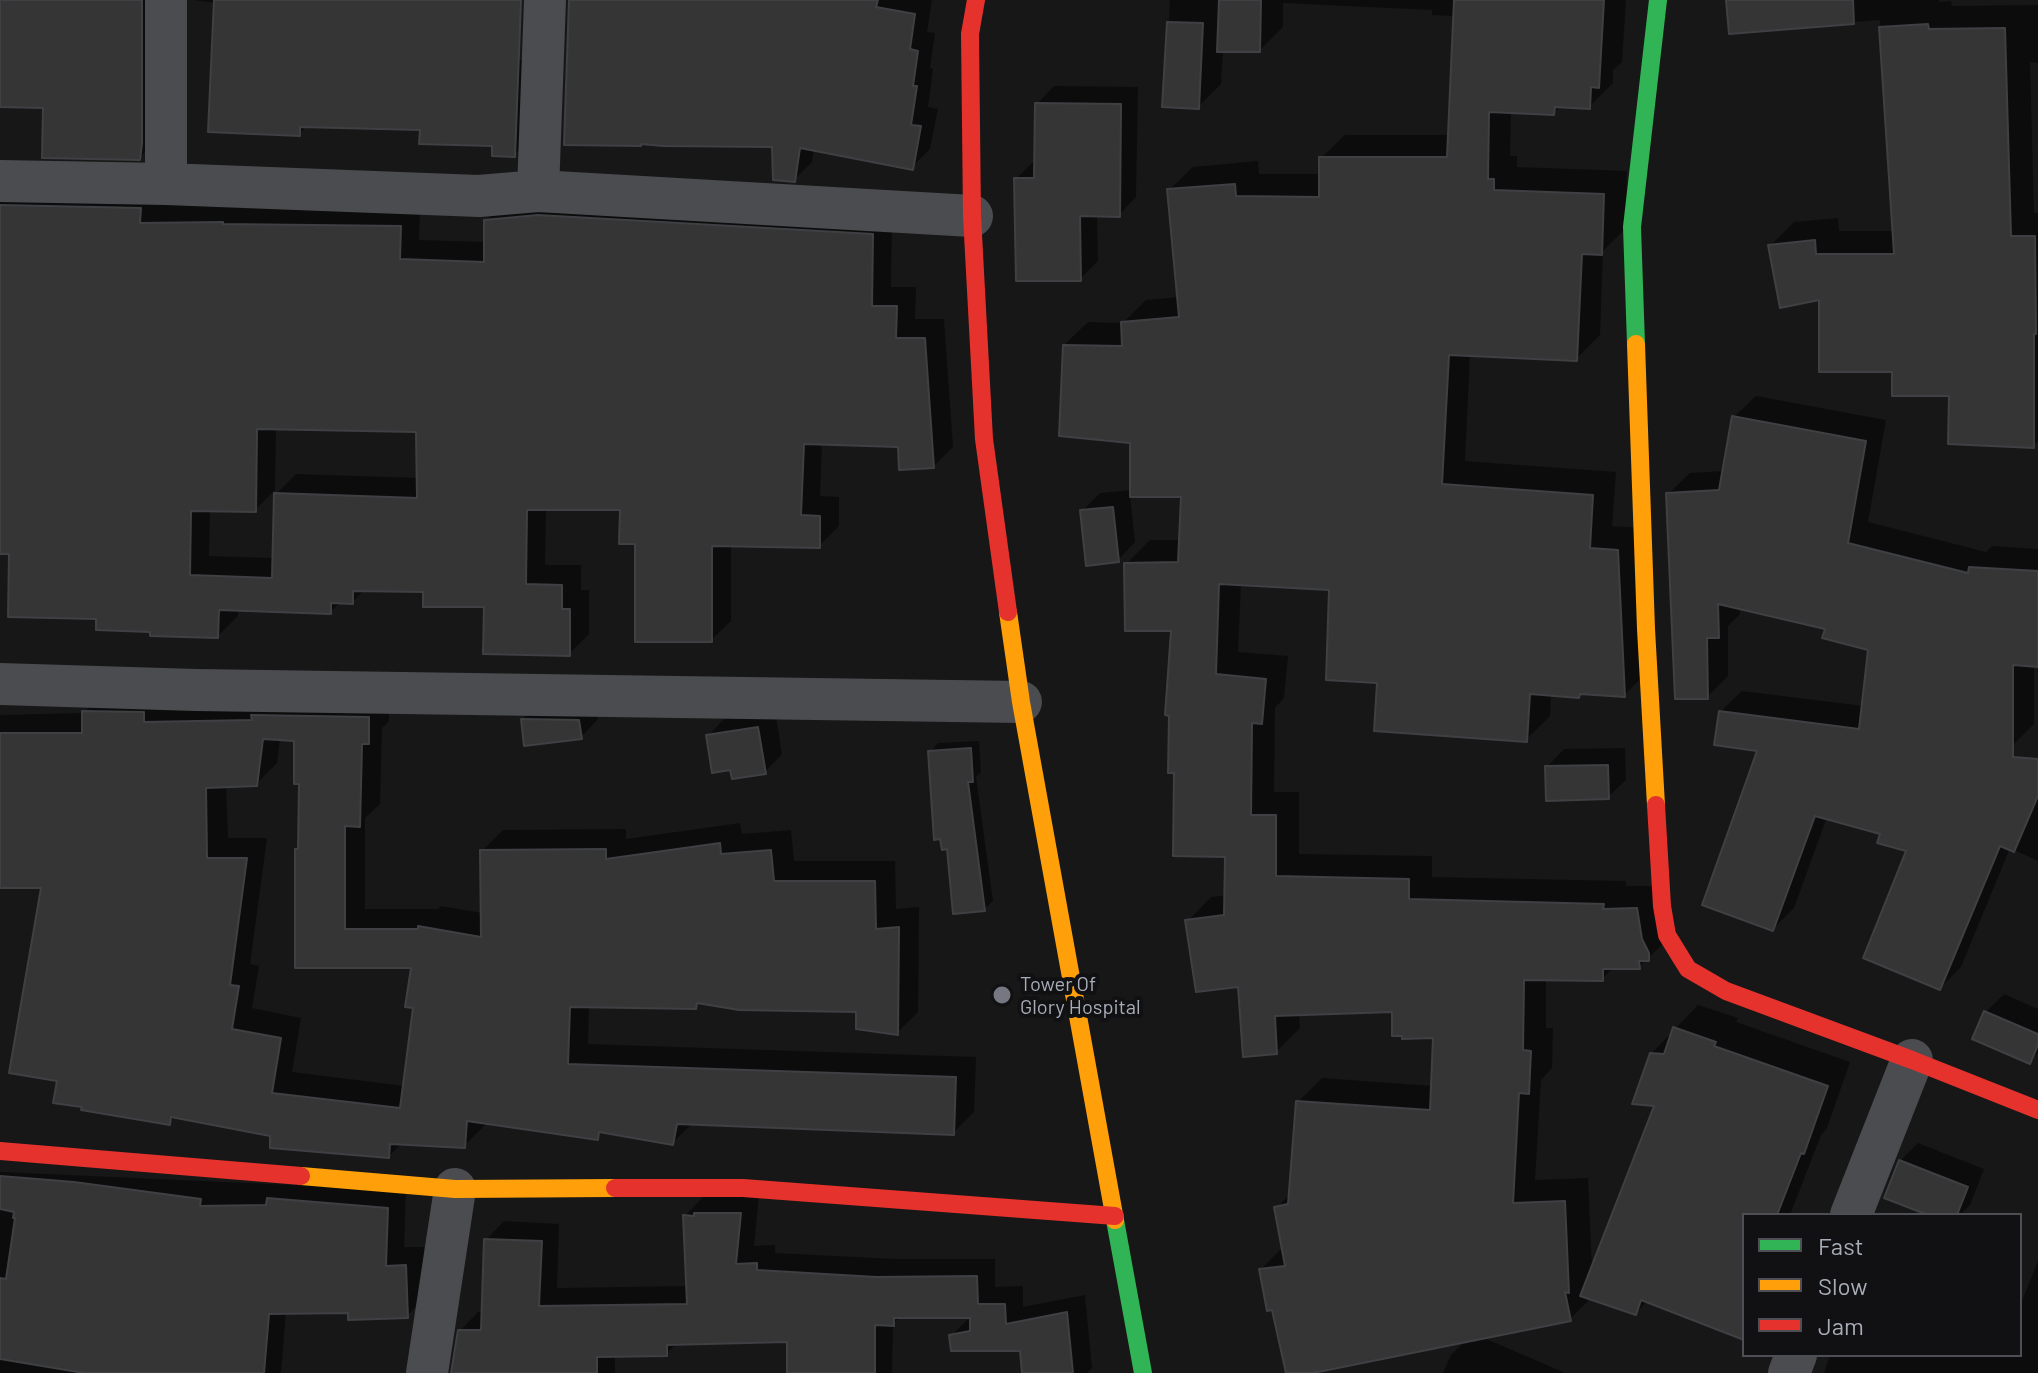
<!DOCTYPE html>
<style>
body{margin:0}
#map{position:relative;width:2038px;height:1373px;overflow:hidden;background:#171717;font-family:Barlow,sans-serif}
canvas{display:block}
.legend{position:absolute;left:1742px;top:1213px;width:280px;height:144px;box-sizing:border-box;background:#111113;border:2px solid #4d4f55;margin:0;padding:10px 14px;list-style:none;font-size:24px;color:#a8adb8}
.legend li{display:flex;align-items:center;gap:16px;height:40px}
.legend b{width:40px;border:2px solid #4d4f55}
</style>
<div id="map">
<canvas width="2038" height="1373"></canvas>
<ul class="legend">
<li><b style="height:10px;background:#30b455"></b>Fast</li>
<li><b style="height:10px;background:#ff9f0a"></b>Slow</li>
<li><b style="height:10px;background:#e5322d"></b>Jam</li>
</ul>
</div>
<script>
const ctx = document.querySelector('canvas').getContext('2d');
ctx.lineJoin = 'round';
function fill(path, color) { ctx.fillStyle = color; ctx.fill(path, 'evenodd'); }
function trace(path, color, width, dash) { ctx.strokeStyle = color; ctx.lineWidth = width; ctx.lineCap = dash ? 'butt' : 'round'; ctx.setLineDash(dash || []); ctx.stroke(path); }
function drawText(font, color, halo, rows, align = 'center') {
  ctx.font = font + ' Barlow,sans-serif'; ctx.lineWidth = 8; ctx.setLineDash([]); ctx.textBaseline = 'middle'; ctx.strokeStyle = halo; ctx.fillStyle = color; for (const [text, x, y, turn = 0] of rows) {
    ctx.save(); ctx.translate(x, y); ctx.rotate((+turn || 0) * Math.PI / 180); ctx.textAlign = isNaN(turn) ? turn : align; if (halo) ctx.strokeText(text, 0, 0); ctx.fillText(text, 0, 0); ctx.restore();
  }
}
fill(new Path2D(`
 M0,0h161l-2,138 -20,20 -94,-52 -45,-1z
 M193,0h325l-3,59 22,2 -3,74 -20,20 -20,-11 -72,-16 -115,-2 -8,8 -83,-131z
 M571,0h361l-5,32 8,1 -5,35 3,1 -5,38 10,2 -8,40 -18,18 -98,-19 -2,14 -18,18 -20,-34z
 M1170,0h456l-4,62 -9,8v13l-24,24 -27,-2 -8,8 -43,-2 -1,45h7v11l110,4 -2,58 -22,22 -3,84 -24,24 -106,-5 -5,107 151,11 -4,54 29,2 7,144 -24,23 -42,-2 -3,3 -28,-2 -1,22 -24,24 -147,-59 -48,-92 -90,-6 -3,69 50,4 -4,42 -9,10 -1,84h25v62l133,2v21l194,4v5h34l12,49 -33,32h-25l-12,12 -56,-1v50h7l-1,40 -11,12 -6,100 53,-2 4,92 64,-166 -5,-50 47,-49 40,13 -2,4 114,40 -23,66 -6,7 -31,80h-46v122l-96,-37 -12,13 -45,-15 -21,21 -88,18 83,36h-122l8,-18 15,-15 -163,33h-15l-14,-66 -13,-38 22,-22 -7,-39 15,-15 7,-91 24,-24 111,8 2,-50 -41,-26 -95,3 1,15 -24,24 -36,-67 -52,-64 23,-24 16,-2v-40l-54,-226 -47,-65 24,-24h31l2,-45h-53l5,47 -17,18 -36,-49 18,-18 32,-3v-49l-68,-96 24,-23 35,1 23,-23 33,-3 -10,-107 24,-23 65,-6 1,13h62v-16l24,-23h105l5,-119 -23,-1v-5l-149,-7v24l-23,23h-37l-2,34 -23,23 -34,-2z
 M1728,0h211v2l12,-1 1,5 86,-1v58l-8,-1 4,151h4v228l-5,5 -82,-52 -57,-24 -124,-124 24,-24 44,-4 1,13h56l-15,-211 -149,12z
 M1054,86l84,1 -2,110 -17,18h-22l1,46 -18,18 -64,-100 18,-18h3v-57z
 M0,179l420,28 -1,33 67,2v-22l20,-19 386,14 -1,72h25l-1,32h29l9,128 -19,19 -34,-21 -78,-3 -2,54 19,1v29l-20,20 -88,-2v77l-20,19 -74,-98 -15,-34h-76l-1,57h36v25h8v44l-20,20 -83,-49 -61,-15 -59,-1 -14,13h-11l-11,10 -92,-3v7l-20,20 -66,-6 -54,-13 -87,-65h-11zM276,427l142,3 1,48 -123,-4 -20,20 -2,64 -65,-2 1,-47 45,1 20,-20z
 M1756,396l130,24 -18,102 118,30 6,-6 46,3v116l-4,-1v60l-21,21 -87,-16 112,49v83l-28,-13 -49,119 -21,21 -31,-138 -27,-18 -55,-15 -33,91 -21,21 -13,-180 -40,-37 22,-21 122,15 6,-57 -43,-22 -88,-21 1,8 -12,12v50l-21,21 -39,-203 22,-21 35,-2 9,-54z
 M105,690l284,6v25l-7,7 -2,76 -15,14v91h73l3,-3 42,7 -1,-62 21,-21 123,-1v10l114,-16 2,11 49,-4 3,31h101l1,48 23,-2 -1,105 -21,21 -38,-23 -159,-8 -5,5 -106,-2 -1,39 388,13 -2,55 -21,21 -260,-10 -21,20 -69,-12 -6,7 -111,-16 -1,3 -21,21 -61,-4 -14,14 -213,-40 -7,7 -110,-44 -15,-193h-44v-171l84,-2zM280,738l16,1 5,43 -1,65 -3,3v116h117l1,41 -10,79 -113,-14 9,-54 -49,-10 7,-42 -9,-2 17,-126h-39l-2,-53 30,-1 21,-21z
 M540,702l56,1 2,16 -17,18 -58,-18z
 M775,711l7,43 -17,18 -33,-5 -24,-31 17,-18z
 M979,741l2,31 -5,5 17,124 -9,8 -35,-62 -19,-95 8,-9z
 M1625,748l1,32 -18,17 -61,-30 17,-18z
 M2004,994l34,15v44l-8,9 -44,-50z
 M1918,1143l66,26 -14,36 -10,10h-27l-33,-54z
 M0,1172l406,18 -2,57h20l2,49 -19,20 -57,-5 -64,1 -5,61h-281z
 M759,1195l-5,51 21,-1v8l121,6h99v28l28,-1v21l62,-12 7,73 -5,5h-63l-2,-24 -71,-13 20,-20h-70l-8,8 -1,49h-103v-33l-112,3 -11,11 -51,1v18h-162l7,-42 18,-19h5l3,-72 18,-19 55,3 -2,64 131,-2 -3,-70 18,-19z
 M2038,1261v112h-214l6,-18h190v-49z`), '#0007');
const building = new Path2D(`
 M0,0h142v144l-2,16 -98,-2 1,-50 -43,-1z
 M214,0h307l-6,157 -23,-1v-10l-73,-2 1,-14 -120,-3v9l-92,-4z
 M569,0h309l-2,7 39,7 -5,35 8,2 -5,35h4l-6,39 10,1 -8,44 -113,-22 -5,34 -22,-2 -1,-33 -109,-1 -22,-2v2l-77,-1z
 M1219,0h42l-1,52h-43z
 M1454,0h150l-5,88 -8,-1 -1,22 -35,-2 -1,8 -65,-3 -1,67h6v11l110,4 -2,61 -20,-1 -5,107 -128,-6 -7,129 151,11 -3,53 28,2 7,147 -45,-3 -1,4 -49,-4 -3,48 -153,-11 3,-48 -51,-3 3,-90 -110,-6 -3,90 50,5 -4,45 -10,-1 -1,92h25v61l133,3v20l195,5 -1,5 34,-1 5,31 7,14v8h-10l1,8h-37v12l-79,-1 -1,70 8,1 -2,43 -10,-1 -6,110 52,-2 4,92 -4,-1 6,29 -258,52h-27l-14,-63 -5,1 -8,-42 26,-3 -11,-59 14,-3 8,-103 134,9 3,-72 -31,1v-3h-10v-24l-117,4 2,38 -34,3 -5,-70 -42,5 -11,-72 39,-5 1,-58 -52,-1 1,-83h-6l1,-57 -4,-1 6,-84h-46l-1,-68 54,-1 3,-65h-51v-54l-71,-7 4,-91 59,1 -1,-24 58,-5 -12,-128 68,-5 1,12 83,1v-40h128z
 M1726,0h127l1,24 -125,10z
 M1167,22l36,1 -4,86 -37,-2z
 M1928,24l1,5 76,-1 6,208h24l1,98h-2v114l-86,-4 1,-48h-57v-24h-73v-72l-39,8 -12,-63 47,-5 1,14h78l-15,-227z
 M1035,103l86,1 -1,113 -40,-1 1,65h-65l-2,-103h20z
 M0,205l141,3 -1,15 83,-1v2l178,2 -1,33 84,3v-42l54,-5 335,19 -1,72h25l-1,32h29l9,130 -35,2 -1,-23 -94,-3 -3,71 19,1v32l-108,-2v96h-77v-98h-16l1,-34h-93l-1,74 36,1v24h8v47l-87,-2 1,-47h-61v-15l-70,-1v13l-22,-1v11l-112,-4 -1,28 -68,-2v-4l-54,-2v-11l-88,-2 1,-63h-9zM257,429l159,3 1,66 -143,-5 -2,85 -82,-3 1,-64 65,1z
 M1732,416l134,25 -18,102 120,30 1,-6 69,4v96l-25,-2v92l25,2v37l-24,56 -14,-6 -60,144 -77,-32 43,-107 -29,-8 3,-9 -65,-18 -42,115 -71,-26 55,-154 -43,-6 5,-34 140,18 9,-79 -46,-12 3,-9 -107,-25 1,34h-12l1,61h-33l-9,-206 53,-3z
 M1113,507l6,55 -33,4 -6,-56z
 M82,711l62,1v10l108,-2 -1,-5 118,2v27h-7l-2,83 -15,-1v103h73v-3l63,11 -1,-87 126,-1v10l114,-16 1,11 50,-4 3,31h101l1,48 23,-2 -1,108 -42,-6v-17l-117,-2 -42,-7 -1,6 -126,-2 -2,57 388,13 -2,58 -277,-11 -4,21 -74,-13 -1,8 -131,-19 -2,27 -75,-4 -1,14 -119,-10v-12l-99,-19 -1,8 -89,-15 1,-3 -29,-4 4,-22 -48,-8 32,-185h-41v-155h82zM263,739l31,2v43h5l-1,65h-3v119h116l-6,39 8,1 -13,100 -128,-15 9,-55 -49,-9 7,-43 -9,-1 17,-127h-40l-1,-70 51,-2z
 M521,719l58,1 3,19 -58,7z
 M758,727l8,47 -34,5 -2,-9 -18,3 -6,-38z
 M971,748l2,34h-5l17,129 -32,3 -6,-65 -5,1 -2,-11 -6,1 -6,-89z
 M1608,765l1,34 -63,2 -1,-35z
 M1984,1011l54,23v11l-8,19 -58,-25z
 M1673,1027l43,15 -2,4 114,40 -24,68 -3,-1 -24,62h-33v125l-103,-40 -5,15 -56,-19 74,-190 -22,-2 18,-51 14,1z
 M1899,1160l69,27 -11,28h-29l-44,-17z
 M0,1176l74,6 127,17 -1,7 66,-1 1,-7 121,10 -2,58 20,-1 2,53 -60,2v-7l-79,1 -5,59h-180l-84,-14v-81l6,1 9,-61h-2l1,-6 -14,-3z
 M694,1213h47l-5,51 21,-1v7l119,7 101,-1 1,28h27l1,20 61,-12 6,61h-51l-2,-22h-69l-2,-16 21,-4v-13h-76v8l-19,-1v48h-88v-31l-120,3v11l-70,1v16h-146l7,-43h23l3,-91 58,2 -3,65 148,-2 -4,-89 11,1z`);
fill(building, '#353536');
trace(building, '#3f4043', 2);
trace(new Path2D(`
 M166,0v184
 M0,181l166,3 313,12 59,-5 434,25
 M538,191l7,-191
 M0,684l196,6 825,12
 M1851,1215l61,-155
 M427,1373l28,-184
 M1789,1373l7,-18`), '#4b4c50', 42);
trace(new Path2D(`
 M1636,344l-4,-117 26,-227
 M1115,1220l28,153`), '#30b455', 18);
trace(new Path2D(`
 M1636,344l10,285 10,176
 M1008,612l13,90 94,518
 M301,1176l154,13 160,-1`), '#ff9f0a', 18);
trace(new Path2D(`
 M976,0l-6,34 2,182 12,223 24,173
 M1656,805l6,101 5,29 21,34 38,22 186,69 126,50
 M0,1151l301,25
 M615,1188h128l372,28`), '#e5322d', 18);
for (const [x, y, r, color] of [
 [1002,995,10,"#757880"]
]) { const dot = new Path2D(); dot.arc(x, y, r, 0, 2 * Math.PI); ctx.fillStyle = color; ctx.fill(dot); trace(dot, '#111113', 3); }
drawText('20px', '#a8adb8', '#111113', [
 ["Tower Of",1020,984],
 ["Glory Hospital",1020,1007]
], 'left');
</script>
